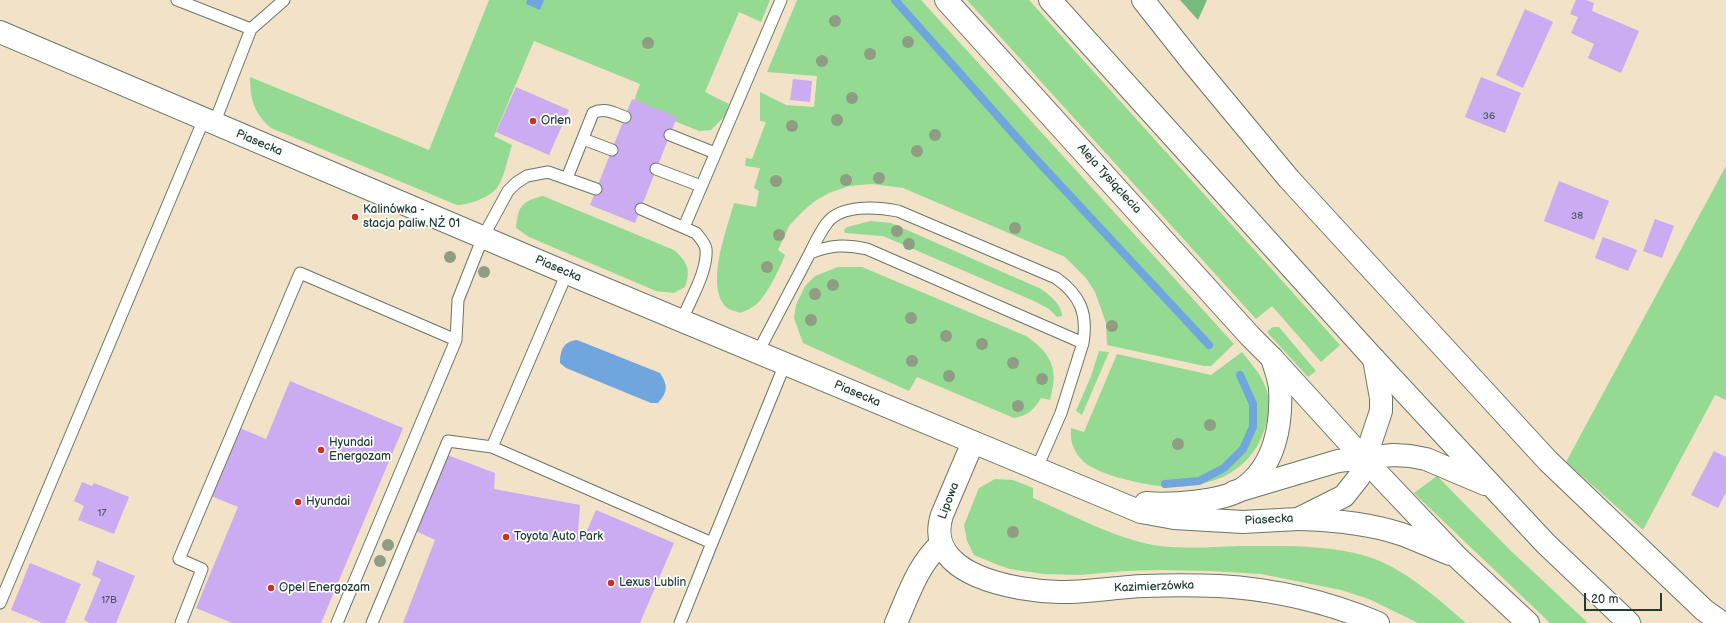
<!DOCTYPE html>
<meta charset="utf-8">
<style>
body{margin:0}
#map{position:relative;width:1726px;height:623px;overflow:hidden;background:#f2e2c7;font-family:"Balsamiq Sans",sans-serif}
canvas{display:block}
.scale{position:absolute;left:1584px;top:593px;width:78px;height:18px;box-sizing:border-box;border:2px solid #1f3d34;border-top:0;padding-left:5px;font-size:12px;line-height:14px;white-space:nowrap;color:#1f3d34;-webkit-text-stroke:3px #fff;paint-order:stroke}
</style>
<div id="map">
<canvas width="1726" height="623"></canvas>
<div class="scale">20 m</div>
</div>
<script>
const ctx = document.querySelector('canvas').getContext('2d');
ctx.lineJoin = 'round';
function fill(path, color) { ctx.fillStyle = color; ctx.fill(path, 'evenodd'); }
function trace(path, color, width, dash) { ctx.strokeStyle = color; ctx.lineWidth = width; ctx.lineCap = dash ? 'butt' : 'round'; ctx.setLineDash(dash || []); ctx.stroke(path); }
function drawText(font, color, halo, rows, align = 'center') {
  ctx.font = font + ' "Balsamiq Sans",sans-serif'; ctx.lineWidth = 3.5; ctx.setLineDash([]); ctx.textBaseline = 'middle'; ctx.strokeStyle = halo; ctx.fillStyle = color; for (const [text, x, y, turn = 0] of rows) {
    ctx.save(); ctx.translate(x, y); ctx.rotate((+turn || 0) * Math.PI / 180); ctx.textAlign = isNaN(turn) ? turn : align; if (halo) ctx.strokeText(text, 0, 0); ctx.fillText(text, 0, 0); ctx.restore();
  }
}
fill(new Path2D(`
 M489,0h281l-9,22 -22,-10 -34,80 24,12 -4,12 -14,14 -12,1 -66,-27 7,-20 -106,-43 -40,95 18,9c-4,12 -8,35 -16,44 -8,9 -28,16 -39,16l-186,-77c-17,-15 -21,-29 -21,-51l179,73z
 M797,0h124l313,344 -23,22h-7l-97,-21 -1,-22 -11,-31 -9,-14 -21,-21 -162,-69 -31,-4 -23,2 -20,7 -14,8 -12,10 -14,15 -11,24 7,5c-5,13 -19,43 -31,51 -4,3 -9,5 -14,7 -4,-2 -11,-3 -14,-6 -21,-22 1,-78 8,-104l22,4 3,-16 -5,-3 6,-20 -15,-2 1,-8 6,1 14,-37 -6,-1v-29l26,13 28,2 3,-31 -50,-4z
 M967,0h62l311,345 -19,17 -49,-56 -16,13z
 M1726,166v234l-11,-5 -72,135 -77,-68z
 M543,196l131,54c14,13 17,19 11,37l-11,6 -18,-2 -127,-54 -13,-9c2,-21 5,-27 27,-32z
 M871,221l20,2 148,65c9,5 24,18 23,28l-5,1 -8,-8 -15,-8 -151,-65 -38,-3 -1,-3 3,-3z
 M838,267h24l164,69c26,18 33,33 24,64l-9,-2c-7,12 -14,18 -27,20l-97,-41 -8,14 -106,-48 -9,-25 2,-13 9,-19 10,-10z
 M1273,327h6l37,44 -8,6 -41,-45z
 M1099,351l10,1 -27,63 -6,-4 15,-35z
 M1242,352c22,27 35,43 22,79 -7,20 -20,35 -39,45 -15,7 -36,11 -53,11 -20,0 -76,-12 -89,-26 -10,-10 -13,-20 -12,-33l13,4 33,-78 94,21z
 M1437,476l74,75 77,72h-38l-136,-130z
 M995,479l18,1 20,8v10c40,17 84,42 127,48 26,3 54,1 79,0 42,0 87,-2 127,10 37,11 71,42 100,67h-48l-49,-24 -28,-9 -80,-16 -50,-3 -52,-1 -34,1 -45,4 -37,-1 -33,-5 -12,-4 -24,-10 -7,-14 -3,-16 15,-37z`), '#94da93');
fill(new Path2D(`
 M1180,0h27l-9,20z`), '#77ba7d');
fill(new Path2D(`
 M527,0h17l-4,10 -14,-6z
 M577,340l83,33c8,12 8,19 -2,30h-7l-85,-35 -6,-5c0,-13 4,-22 17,-23z`), '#71a5dd');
trace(new Path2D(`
 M895,0l139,157 175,188
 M1165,484l34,-3 25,-13 19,-19 10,-22v-23l-13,-29`), '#71a5dd', 8);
fill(new Path2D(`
 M1576,0h10l8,3 -2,8 47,20 -18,42 -33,-15 6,-14 -23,-11 7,-16 -8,-3z
 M1525,9l28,13 -30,66 -27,-13z
 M1481,77l40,16 -16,40 -40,-16z
 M793,79l19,2 -2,21 -20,-2z
 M516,87l53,23 -20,45 -53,-23z
 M632,99l45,18 -42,106 -45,-18z
 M1559,181l50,20 -15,39 -50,-19z
 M1655,219l19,7 -12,32 -19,-7z
 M1603,237l34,13 -9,21 -33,-13z
 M290,381l113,47 -82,195h-89l-36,-15 42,-101 -27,-11 29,-68 26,11z
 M1714,451l12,6v35l-8,16 -27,-13z
 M447,455l48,18 -1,16 86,16 -2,27 8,1 10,-23 78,33 -34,80h-237l32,-83 -19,-9z
 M82,482l10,4 2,-3 35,14 -15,37 -36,-14 6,-14 -10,-5z
 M97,560l38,16 -19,47h-26l-6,-3 17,-41 -9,-4z
 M30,563l51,21 -16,39h-22l-32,-13z`), '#cbabf2');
const service = new Path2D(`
 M177,0l74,29
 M214,124l37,-95 33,-29
 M670,135l45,18
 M583,139l29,11
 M656,169l45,17
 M567,178l26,-65c11,-6 21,0 32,4
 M641,209l55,24c4,5 9,10 10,16 2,22 -16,51 -24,71
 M684,227l97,-227
 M810,253c5,-10 10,-21 17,-30 14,-19 51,-16 71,-12l158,67c24,17 32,35 27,65
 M456,340l2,-40 25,-63 25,-46 8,-8 11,-7 21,-4 48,17
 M758,352l52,-99c21,-8 34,-9 57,-4l216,94 -22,70 -25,57
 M492,447l75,-174
 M712,543l73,-179
 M0,603l204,-484
 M181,623l21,-54 -23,-10 121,-286 156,67 -119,283
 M372,623l76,-182 44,6 220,96 -32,80`);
const minor = new Path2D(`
 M1143,0l49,62 97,117 259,282 156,149 18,13
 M896,623c12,-27 22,-59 45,-79`);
const tertiary = new Path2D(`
 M0,32l567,241 574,239 33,6 69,4 55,-3 46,-23 15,-19 22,-66v-13l-7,-39
 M973,442l-31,73c-20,61 76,76 117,77 28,1 56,-5 85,-6 25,-1 50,-1 75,0 54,3 109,16 159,37
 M1146,503c24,2 75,-1 96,-14 33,-22 40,-64 38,-101 -1,-10 -5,-20 -8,-30`);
const primary = new Path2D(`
 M946,0l304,336 22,22
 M1050,0l324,359`);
const motorway = new Path2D(`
 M1272,358l92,101 93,98 71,66
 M1374,359l171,184 84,80
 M1234,492l104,-31 55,-6 17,1 16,3 59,25
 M1298,519c35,1 70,4 103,15 17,6 33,14 49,20`);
trace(service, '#697767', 13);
trace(minor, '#697767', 24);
trace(tertiary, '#697767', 24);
trace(primary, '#697767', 24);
trace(motorway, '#697767', 24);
trace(service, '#fff', 11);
trace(minor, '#fff', 22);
trace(tertiary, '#fff', 22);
trace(primary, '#fff', 22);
trace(motorway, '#fff', 22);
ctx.fillStyle = '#8e9d83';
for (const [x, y] of [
 [835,21],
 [908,42],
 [648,43],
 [870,54],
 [822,61],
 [852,98],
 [837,120],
 [792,126],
 [935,135],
 [917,151],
 [879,178],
 [846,180],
 [776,181],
 [1015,228],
 [897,231],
 [779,235],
 [909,244],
 [450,257],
 [767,267],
 [484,272],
 [833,285],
 [815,294],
 [911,318],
 [811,320],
 [1112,326],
 [946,336],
 [982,344],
 [912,361],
 [1013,363],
 [949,376],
 [1042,379],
 [1018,406],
 [1210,425],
 [1178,444],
 [1013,532],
 [388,545],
 [380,561]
]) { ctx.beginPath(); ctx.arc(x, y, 6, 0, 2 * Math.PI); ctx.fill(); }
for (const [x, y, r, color] of [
 [533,121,4,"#c8321e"],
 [355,217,4,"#c8321e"],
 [321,450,4,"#c8321e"],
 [298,502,4,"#c8321e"],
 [506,537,4,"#c8321e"],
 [611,583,4,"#c8321e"],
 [271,588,4,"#c8321e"]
]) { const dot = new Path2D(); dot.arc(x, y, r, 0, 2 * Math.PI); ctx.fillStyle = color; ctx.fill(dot); trace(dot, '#fff', 1.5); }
drawText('10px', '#4a5864', null, [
 ["36",1489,116],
 ["38",1577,216],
 ["17",102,513],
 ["17B",109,600]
]);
drawText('12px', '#1f3d34', '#fff', [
 ["Orlen",541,121],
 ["Kalinówka -",363,210],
 ["stacja paliw NŻ 01",363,224],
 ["Hyundai",329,443],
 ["Energozam",329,457],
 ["Hyundai",306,502],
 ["Toyota Auto Park",514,537],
 ["Lexus Lublin",619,583],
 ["Opel Energozam",279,588]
], 'left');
drawText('12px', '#1f3d34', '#fff', [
 ["Piasecka",259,143,23],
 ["Aleja Tysiąclecia",1109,179,48],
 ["Piasecka",558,269,23],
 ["Piasecka",857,394,23],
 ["Lipowa",949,501,-69],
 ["Piasecka",1269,520,-3],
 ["Kazimierzówka",1154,587,-2]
]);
</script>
